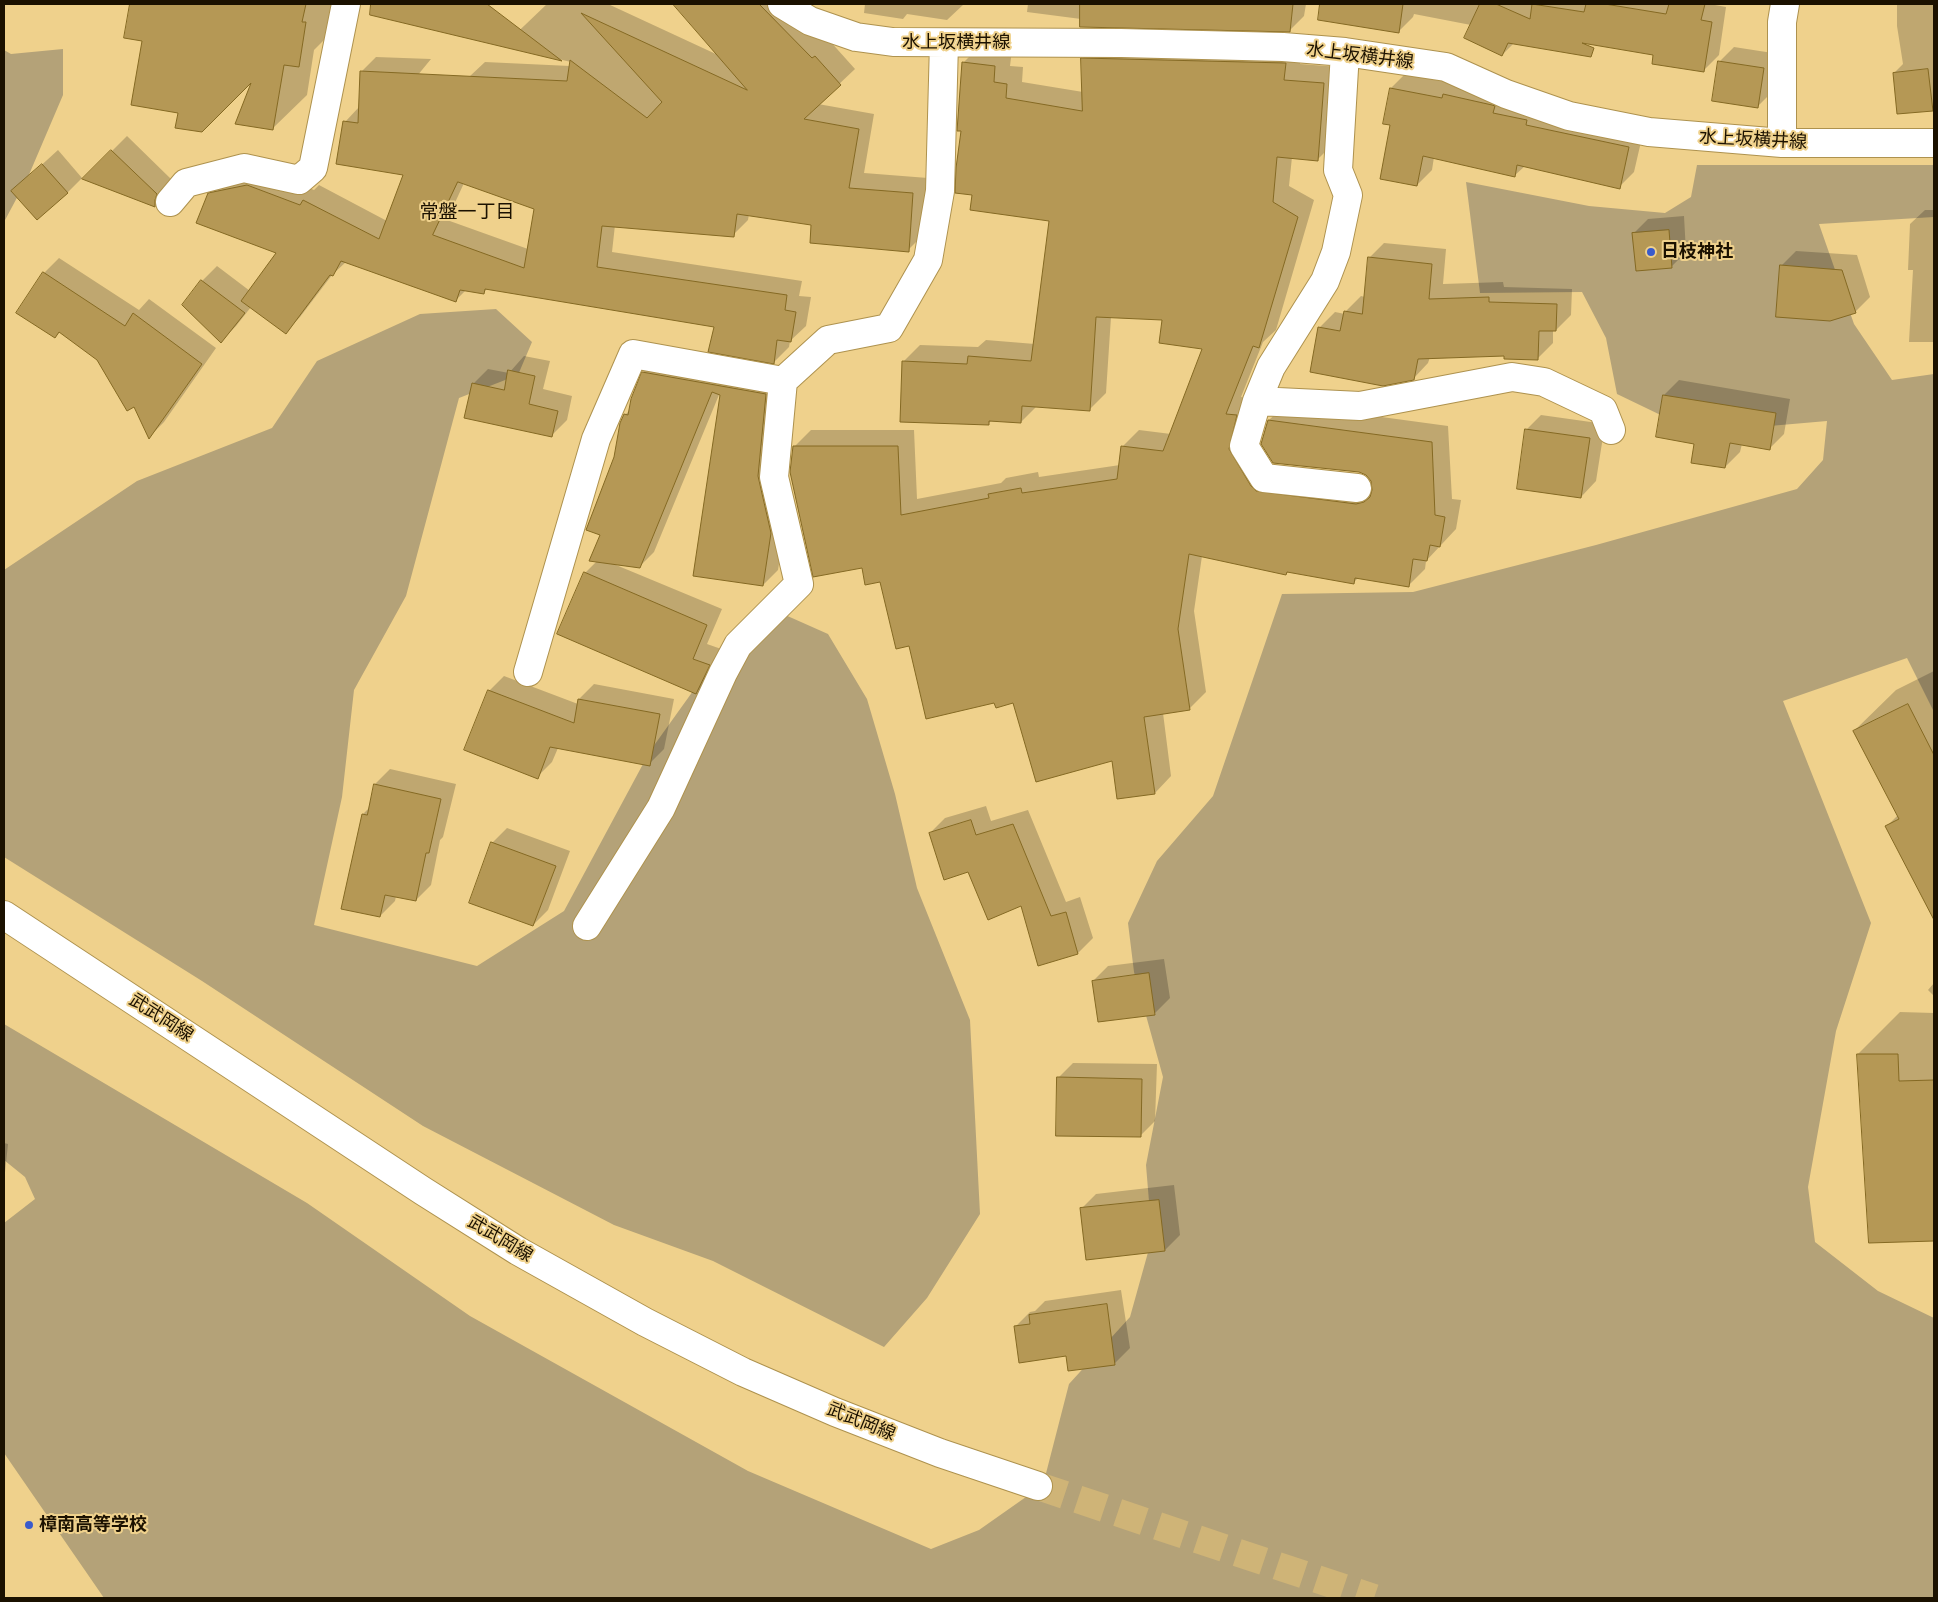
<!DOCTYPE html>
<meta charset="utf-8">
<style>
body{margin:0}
#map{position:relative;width:1938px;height:1602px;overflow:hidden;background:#efd18c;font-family:Karla,sans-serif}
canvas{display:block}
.frame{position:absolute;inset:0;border:5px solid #1b1100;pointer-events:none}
</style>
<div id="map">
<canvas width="1938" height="1602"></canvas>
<div class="frame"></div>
</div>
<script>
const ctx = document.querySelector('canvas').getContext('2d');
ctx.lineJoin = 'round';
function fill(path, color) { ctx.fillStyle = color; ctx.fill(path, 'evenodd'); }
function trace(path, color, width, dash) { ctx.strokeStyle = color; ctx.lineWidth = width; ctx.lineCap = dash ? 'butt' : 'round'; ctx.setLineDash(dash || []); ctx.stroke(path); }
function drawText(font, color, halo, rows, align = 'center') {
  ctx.font = font + ' Karla,"Noto Sans JP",sans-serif'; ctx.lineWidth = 4; ctx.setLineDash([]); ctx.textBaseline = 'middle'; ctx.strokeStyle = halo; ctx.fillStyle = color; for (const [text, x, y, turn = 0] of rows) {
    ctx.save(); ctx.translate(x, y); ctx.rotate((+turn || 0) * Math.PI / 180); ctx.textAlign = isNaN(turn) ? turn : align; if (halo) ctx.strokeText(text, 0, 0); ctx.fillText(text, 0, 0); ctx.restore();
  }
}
fill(new Path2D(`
 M63,49v46l-35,82 -24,45v-172l7,4z
 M1697,165h237v52l-115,7 35,100 38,56 42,-6v338l-27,-54 -124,43 88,222 -35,108 -28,156 7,55 63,49 56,27v280h-1830l-100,-145v-230l31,-24 -10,-22 -21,-17v-136l303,179 163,113 278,155 183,78 48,-19 64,-45 26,-101 61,-67 22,-79 -6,-73 17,-88 -29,-105 -6,-49 29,-62 56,-65 69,-202 131,-2 183,-47 201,-56 26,-29 4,-39 -69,6 -56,-26 -31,19 -54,-26 -11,-56 -24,-46 -102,1 -14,-111 123,24 76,7 26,-16z
 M496,309l36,33 -14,33 -59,23 -53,198 -52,94 -12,107 -28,128 163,41 87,-55 86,-160 76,-106 57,-31 45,20 39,65 28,95 22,94 53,132 10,194 -53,84 -43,49 -171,-86 -99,-36 -191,-99 -221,-145 -198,-124v-287l133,-89 135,-53 45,-67 103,-47z`), '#b4a278');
fill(new Path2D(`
 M131,4h207l-5,27 -19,19 -7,45 -35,34 -18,-51 -75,34 -36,-72 -18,-3z
 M375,4h103l-10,11 -95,-1z
 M547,4h61l110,51 -44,-51h117l12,7 52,58 -37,35 56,10 -10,59 64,5 -5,57 -15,15 -95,-26 -64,-10 -1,6 -15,15 -118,-10 -3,27 190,29 -3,15 12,1 -5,29 -16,15 -1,6 -15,15 -59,-36 -227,-38 -4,4 -18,-2 -10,10 -109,-39 -15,14 -32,42 -15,15 -34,-25 -15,19 -15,15 -37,-37 18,-23 15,-15 33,25 28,-38 -69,-59 15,-15 39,-9 51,20 5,-5 68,36 18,-47 -60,-52 15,-16 1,-34 15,-15 55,2 -32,39 24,22 62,-58 85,4 1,-4 -68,-16zM464,183l71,26 -7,40 -81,-29z
 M865,4h99l-17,16 -40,-6 -4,5 -39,-6z
 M1028,4h278l-2,12 -15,15 -208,-12 -54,-7z
 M1326,4h390l-1,1 11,2 -7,48 -15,15 -50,-16 -78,-13 -62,2 -12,12 -31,-30 -57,-11 -1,3 -15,15 -47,-25z
 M1897,4h37v106l-36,3 -4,-40 9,-9 -6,-38z
 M1099,42l203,5 -2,17 40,3 -6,76 -17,17 -25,-3 -3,29 25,14 -38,130 -13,12 -22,55 12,2 -8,32 28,44 100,12 -1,-6 -5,-7 -98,-54 17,-16 162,22 4,73 9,1 -5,29 -30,32 -1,8 -17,17 -49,-9 -5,5 -65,-11 -3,3 -84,-18 -8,55 12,81 -17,17 -26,4 8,63 -16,17 -42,-34 -99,-58h-19l-85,-57 -29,-64 -18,-14 -69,-119 17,-17h103l3,69 84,-16 5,-5 32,-6 1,5 81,-12 2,-18 17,-17 32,4 33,-86 -40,-30 -53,-1 -5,76 -17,17 -52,-4 -16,16 -29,-2 -4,4 -85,-62 17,-17 58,2 8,-7 49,4 15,-124 -76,-26 -11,-64v-67l17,-17 32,4 -2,16 13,1 -1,15 61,10 -1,-33z
 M1734,47l45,7 -7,38 -15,15 -38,-45z
 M1406,73l49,10 188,50 -9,39 -15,15 -94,-21 -11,10 -80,-19 -2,13 -15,15 -26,-61v-36z
 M127,136l44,43 -2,5 1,7 -15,15 -71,-27z
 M58,150l24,28 -15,15 -54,-2z
 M1925,210h9v132h-25l4,-72h-5l2,-46z
 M1684,216l2,36 -15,15 -38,-33 15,-15z
 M1384,243l62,6 -3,35 60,-2 1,5 68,2 -1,26 -15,15h-3v13l-15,15 -33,-3 -75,2 -2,6 -15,16 -93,-52 15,-15 10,2 1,-3 15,-15 4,1 4,-39z
 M1796,251l61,4 13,42 -15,15 -74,-46z
 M59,258l80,52 10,-11 67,49 -52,74 -15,15 -15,-32 -36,-46 -38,-27 -5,5 -11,-64z
 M524,356l26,5 -7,28 29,7 -5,24 -15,15 -79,-51 15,-15 21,4z
 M659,357l122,22 5,139 -8,52 -15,15 -42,-195 -67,162 -15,15 -23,-2 106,44 -15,35 17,6 -13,27 -15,15 -111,-119 12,-12 28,-146 5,-5 13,-38z
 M1679,380l111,19 -6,35 -15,15 -27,-5 -2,8 -15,15 -30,-24 -31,-48z
 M1541,415l64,9 -9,57 -15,16 -55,-67z
 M1934,671v247l-47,-92 11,-11 -44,-84 42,-41z
 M504,676l74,28 1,-5 15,-15 80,15 -10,50 -15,15 -91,-16 -6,14 -15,15 -48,-86z
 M390,769l66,15 -13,53 -3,3 -9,45 -15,15 -20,-4 -1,5 -15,15 -38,-8 21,-94 7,-7 5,-23z
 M986,806l5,15 37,-11 38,92 14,-5 13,41 -15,15 -56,-48 -53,-35 -39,-37 15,-15z
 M507,828l63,23 -22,59 -15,15 -41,-82z
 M1164,959l6,39 -15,15 -62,-32 15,-15z
 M1934,983v13l-6,-6z
 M1900,1012l34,1v227l-64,2 -12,-188z
 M1073,1063l84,1 -2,57 -15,15 -82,-58z
 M4,1143l4,1 -4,38z
 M1174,1185l6,50 -15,15 -84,-41 15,-15z
 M1121,1290l9,58 -15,15 -48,-8 -52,-28 15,-15 5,-1 10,-10z`), '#0003');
const building = new Path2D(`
 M130,4h176l-4,18h4l-7,45 -15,-2 -11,65 -38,-6 16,-41 -49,49 -27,-4 3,-15 -47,-8 11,-64 -18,-3z
 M371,4h116l75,57 -192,-46z
 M673,4h86l53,54 3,-2 26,29 -37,34 55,10 -10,59 64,5 -4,59 -99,-9 1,-18 -74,-11 -3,23 -132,-11 -5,41 190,28 -2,15 11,2 -5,30 -14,-2 -3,24 -66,-12 6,-25 -229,-38 -1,5 -24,-4 -4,12 -115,-41 -8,15 -3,-1 -44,59 -45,-33 35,-48 -80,-30 12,-30 39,-8 53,20 3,-5 76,39 24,-64 -67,-11 7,-43 15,2 2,-52 207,10 3,-21 77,58 15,-16 -81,-89 166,77zM458,182l76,27 -10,59 -91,-33z
 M1080,4h213l-3,28 -210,-5z
 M1320,4h83l-4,29 -81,-13z
 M1480,4h16l34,15 2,-15 52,8 2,-8h19l61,10 3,-10h36l-4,16 11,2 -8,50 -52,-8 1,-9 -71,-12 12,5 -3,9 -83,-14 -6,13 -38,-18z
 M1081,58l205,5 -2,17 40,3 -6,78 -41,-4 -4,45 25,15 -39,131 -6,-2 -27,68 11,1 -8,34 22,37 5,5 100,13 8,-2 6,-5 2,-7 -1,-9 -5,-6 -7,-3 -86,-9 -12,-19 7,-24 164,22 3,73 10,2 -5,30 -10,-2 -3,16 -14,-2 -4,28 -54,-9 -1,6 -67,-12 -1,3 -97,-21 -11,75 12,81 -46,7 11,77 -38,5 -5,-38 -76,21 -23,-79 -17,5 -2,-5 -68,16 -17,-73 -13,3 -16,-67 -15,3 -3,-17 -49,9 -23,-105 3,-26h105l3,69 88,-17 -1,-4 33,-6 1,5 95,-14 4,-33 42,5 39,-102 -43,-6 3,-23 -66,-3 -6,94 -68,-5 -1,17 -32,-2v4l-89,-3 2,-61 65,3 1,-8 63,5 18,-140 -79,-11 2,-15 -17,-2 1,-25 5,-37h-4l5,-69 33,4 -1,16 13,2 -1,14 76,13z
 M1718,61l46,7 -6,40 -46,-7z
 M1928,69l5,42 -36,3 -4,-41z
 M1390,88l52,10 1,-4 49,11 3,1 -2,7 34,7 -1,5 103,22 -9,42 -103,-24 -2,12 -92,-21 -6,30 -37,-7 10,-54 -7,-1z
 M111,150l46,44 -2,6v7l-73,-28z
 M42,164l26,29 -31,27 -26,-29z
 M1669,230l3,38 -36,3 -4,-38z
 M1368,257l64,7 -3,35 60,-2v5l68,2 -1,27h-17l-1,29 -34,-1v-3l-86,3 -4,21 -31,6 -73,-14 8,-45 22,4 4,-20 18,3z
 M1780,265l62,5 14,43 -26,8 -54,-4z
 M43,272l82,54 8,-13 69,51 -53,75 -15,-32 -7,4 -30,-51 -38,-28 -4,6 -39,-25z
 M201,280l44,33 -24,30 -39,-38z
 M508,370l27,6 -6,28 29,7 -6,26 -88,-19 8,-35 32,7z
 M642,372l124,22 -8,82 13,57 -8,53 -70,-10 27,-181 -8,-3 -72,176 -51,-7 11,-26 -14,-5 28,-73 6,-34 4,-9 4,1 3,-16z
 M1663,395l113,18 -6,37 -40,-7 -5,25 -34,-5 3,-19 -38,-7z
 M1525,429l65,9 -9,60 -64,-9z
 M584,572l123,53 -14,34 17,6 -14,29 -139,-60z
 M488,690l86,33 4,-24 82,15 -10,52 -100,-19 -12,32 -74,-29z
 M1908,704l26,51v165l-49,-94 14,-7 -46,-88z
 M374,784l67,15 -12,54h-3l-10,48 -31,-6 -5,22 -39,-8 21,-95 5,1z
 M971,820l5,15 37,-11 38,92 15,-4 12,42 -40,12 -17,-60 -33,14 -20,-48 -24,8 -15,-47z
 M491,842l65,24 -23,60 -64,-23z
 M1149,973l6,42 -57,7 -6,-41z
 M1857,1054h41l1,27 35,-1v161l-65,2z
 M1057,1077l85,2 -1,58 -85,-1z
 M1159,1200l6,51 -79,9 -6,-52z
 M1107,1304l8,61 -47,6 -2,-15 -47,7 -5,-37 16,-2 -1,-9z`);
fill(building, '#b59855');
trace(building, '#846923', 1);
trace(new Path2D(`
 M1038,1486l336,112`), '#cfb477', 28, [28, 14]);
const street = new Path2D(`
 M782,4l28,17 46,16 37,5 228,1 162,4 62,5 101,15 60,27 63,22 80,16 133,11h152
 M1345,52l-7,118 10,25 -12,57 -11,29 -54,86 -14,34 -13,45 20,32 93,10
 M1782,143v-121l3,-18
 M170,202l16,-19 58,-15 55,12 14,-12 33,-164
 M1257,401l103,5 152,-29 32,5 59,28 8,20
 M528,672l68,-233 37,-85 150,27
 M587,926l74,-118 62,-135 15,-28 61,-61 -25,-107 9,-96 45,-41 61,-12 39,-68 12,-69 4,-148`);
const secondary = new Path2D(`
 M4,915l419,276 95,60 127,71 98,50 92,40 105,41 98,33`);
trace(street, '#ae924e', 30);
trace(secondary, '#ae924e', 30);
trace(street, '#fff', 28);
trace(secondary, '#fff', 28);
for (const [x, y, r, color] of [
 [1651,252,5,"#395bcc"],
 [29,1525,5,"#395bcc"]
]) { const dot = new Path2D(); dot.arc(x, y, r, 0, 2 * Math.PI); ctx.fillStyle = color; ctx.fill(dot); trace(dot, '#efd18c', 2); }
drawText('18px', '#1b1100', '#efd18c', [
 ["水上坂横井線",956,43],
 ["水上坂横井線",1360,56,7],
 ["水上坂横井線",1753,140,3],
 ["武武岡線",161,1018,33],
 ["武武岡線",500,1239,31],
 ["武武岡線",861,1422,22]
]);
drawText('bold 18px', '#1b1100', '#efd18c', [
 ["日枝神社",1661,252],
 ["樟南高等学校",39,1525]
], 'left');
drawText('19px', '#1b1100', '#efd18c', [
 ["常盤一丁目",467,213]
]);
</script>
